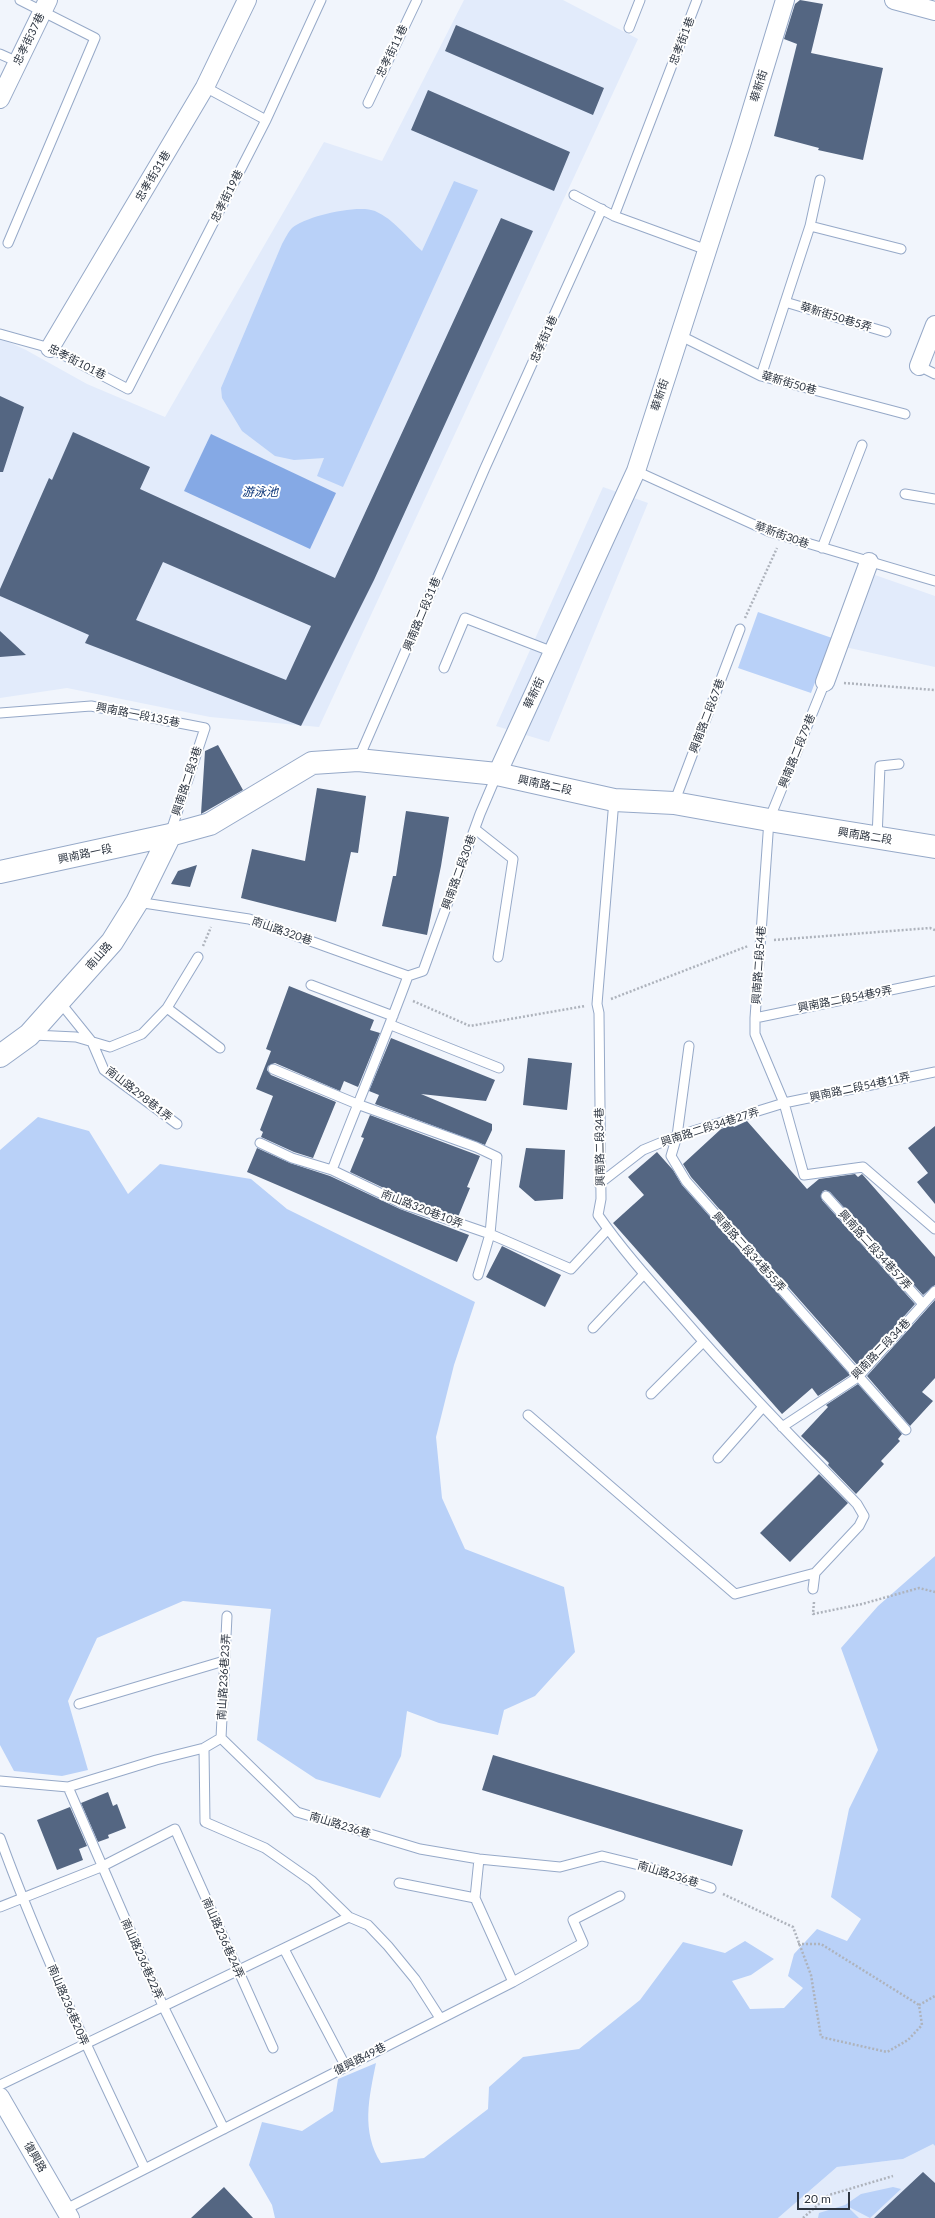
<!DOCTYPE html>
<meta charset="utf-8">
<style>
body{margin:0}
#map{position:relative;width:935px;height:2218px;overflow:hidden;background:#f1f5fc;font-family:Lato,sans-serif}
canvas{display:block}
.scale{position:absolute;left:797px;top:2192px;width:53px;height:18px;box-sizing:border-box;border:2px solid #2d3541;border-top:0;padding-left:5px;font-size:12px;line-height:14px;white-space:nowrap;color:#2d3541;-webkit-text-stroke:3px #fff;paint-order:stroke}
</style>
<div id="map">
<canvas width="935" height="2218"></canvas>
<div class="scale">20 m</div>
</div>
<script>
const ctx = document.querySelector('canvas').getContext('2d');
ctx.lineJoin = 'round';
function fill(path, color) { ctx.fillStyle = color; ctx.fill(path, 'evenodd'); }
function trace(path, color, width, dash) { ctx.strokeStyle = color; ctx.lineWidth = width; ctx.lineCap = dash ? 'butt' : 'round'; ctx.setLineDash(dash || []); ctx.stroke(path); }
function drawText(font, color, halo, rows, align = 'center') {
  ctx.font = font + ' Lato,"Noto Sans TC",sans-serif'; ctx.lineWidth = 4; ctx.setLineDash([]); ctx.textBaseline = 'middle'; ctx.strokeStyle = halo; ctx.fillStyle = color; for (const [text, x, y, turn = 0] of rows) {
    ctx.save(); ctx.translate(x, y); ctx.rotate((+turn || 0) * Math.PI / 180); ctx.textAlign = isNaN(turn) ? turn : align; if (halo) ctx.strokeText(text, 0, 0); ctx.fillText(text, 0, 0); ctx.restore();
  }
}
fill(new Path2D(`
 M464,0h99l75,39 -319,688 -109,-10 -143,-29 -67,10v-360l26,12 61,34 78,33 159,-275 58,19z
 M603,487l45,16 -99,239 -53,-16z
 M875,575l60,21v71l-90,-20z
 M933,2144l2,2v72h-157l59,-51 66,-8z`), '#e2ebfb');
fill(new Path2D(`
 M454,181l24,9 -135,297 -26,-11 7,-18 -30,2 -19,-4 -33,-25 -20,-33 -1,-10 61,-144c3,-5 6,-12 10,-16 14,-12 66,-24 83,-17 20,9 31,26 47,40z
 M758,612l74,26 -21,55 -73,-25z
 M38,1117l51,14 39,63 32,-30 91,15 36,30 188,93 -21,63 -18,72 6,61 23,51 99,38 11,65 -40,44 -31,14 -6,25 -59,-12 -32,-12 -6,45 -21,42 -64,-19 -59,-39 14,-131 -88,-8 -86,37 -29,63 20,69 -26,6 -48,-5 -14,-26v-595z
 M935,1556v590l-2,-2 -30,15 -66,8 -59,51h-503l-3,-13 -23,-40 13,-43 40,9 31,-20 5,-32 38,-16c-7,35 -15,68 5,100l43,-5 64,-49 1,-22 34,-30 56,-8 61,-49 43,-58 42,11 20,-12 29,18 -23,16 -19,6 18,28 34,-1 19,-20 -15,-12 6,-22 23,-25 30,12 14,-22 -30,-22 18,-88 29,-59 -37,-102 37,-42z
 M893,2187l8,2 -31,29 -23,-12 12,12h-41l1,-5 26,-8 16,-11z`), '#b9d1f8');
fill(new Path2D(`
 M211,434l125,59 -26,56 -126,-58z`), '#85a9e5');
fill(new Path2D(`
 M800,0l23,4 -12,49 72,15 -20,92 -45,-10 1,-2 -45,-12 23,-92 -13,-5 11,-35z
 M456,25l148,63 -11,27 -148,-64z
 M428,90l142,62 -16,39 -143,-61z
 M501,218l32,13 -159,349 -73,146 -216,-83 4,-8 -89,-39v-7l49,-111 3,2 21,-48 77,35 -10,22 195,89zM163,562l148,64 -25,54 -150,-60z
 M0,396l24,11 -21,65h-3z
 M0,631l26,24 -26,2z
 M218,745l25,45 -42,24 4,-63z
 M317,788l49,8 -8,57 -7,-1 -15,70 -95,-24 11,-49 53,12z
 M406,811l43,6 -8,49 -14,69 -45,-9 11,-50h3z
 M197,865l-7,22 -19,-3 7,-13z
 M289,986l85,34 -4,10 10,3 -22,54 -14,-6 -4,10 -65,-28 -7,3 -1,4 4,5 65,27 -23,56 -19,-6 -33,-15 2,-5 -3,-2 13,-34 -17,-7 15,-38 -5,-2z
 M391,1038l104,42 -9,21 -65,-7 71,30v6l-7,15 -110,-41 4,-9 -10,-4z
 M528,1058l44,5 -5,47 -44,-5z
 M370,1115l110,41 -13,31 3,1 -12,29 -53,-19 -55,-26 14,-34 -3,-1z
 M747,1121l60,68 12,-10 36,-5 3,3 4,-3 73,83v28l-12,10 -93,-103 -5,-2 -3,2v8l93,104 -56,63 -168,-190 -8,-13 38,-35 11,-4 2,2z
 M935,1126v78l-18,-22 11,-9 -20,-25z
 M257,1148l33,15 40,13 70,33 69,26 -12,27 -210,-90z
 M526,1148l39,2 -2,49 -28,2 -16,-14z
 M657,1152l16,18 9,15 168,190 -32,21 -6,-8 -30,26 -169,-191 31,-28 -16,-18z
 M502,1246l59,29 -16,32 -59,-30z
 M935,1300v78l-13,14 11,9 -23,25 -43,-50z
 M858,1384l44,50 -4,5 2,2 -19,20 3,3 -28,30 -28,-29 1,-2 -28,-27 27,-29 -2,-2z
 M819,1474l29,29 -58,59 -30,-29z
 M493,1755l250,75 -11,36 -250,-76z
 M108,1792l5,14 4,-2 9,24 -18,7 1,3 -11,4 -17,-39z
 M70,1807l17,39 -8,3 4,11 -26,10 -20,-50z
 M923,2172l12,11v35h-61z
 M224,2187l29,31h-62z`), '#546682');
const service = new Path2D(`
 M629,28l11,-28
 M0,54l18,8
 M205,87l61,33
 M368,103l49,-103
 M574,195l40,21 93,34
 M614,216l83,-216
 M810,226l10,-46
 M8,243l87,-205 -75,-38
 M785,302l101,30
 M0,334l50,14 78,41 138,-269 55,-120
 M679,335l82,41 144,38
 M919,366l16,8
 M761,376l49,-150 91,23
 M636,471l134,61 165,49
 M905,494l30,5
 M822,548l40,-103
 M444,668l21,-50 88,34
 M825,682l-56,138 -14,198v16l29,69 20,72 59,-8 72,62
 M0,713l91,-7 114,22 -35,106
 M358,760l127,-292 117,-259
 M614,800l-17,204 2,9 2,186 -3,16c25,36 54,68 83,101 56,65 116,126 176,188l7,12 -5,10 -44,47
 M674,803l66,-174
 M475,829l38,30 -15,98
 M877,838l3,-72 19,-2
 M137,902l112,17 159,57 15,-5 57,-157 17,-40
 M311,985l82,31
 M59,1001l33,41 12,28 73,54
 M167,1008l53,40
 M755,1018l180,-37
 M391,1025l108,43
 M33,1035l43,2 34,10 32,-13 25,-26 31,-51
 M689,1046l-12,90 -6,20 15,25 220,249
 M273,1069l84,35 119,43 21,10 -7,77 -12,41
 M260,1143l32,15 40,12 71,34 87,30 81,35 37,-40
 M332,1170c25,-65 52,-129 76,-194
 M599,1184l44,-34 34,-14 107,-33 151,-31
 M826,1196l97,108
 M593,1328l51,-54
 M651,1394l52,-52
 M528,1415l207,179 80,-21
 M782,1427l76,-50 77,-86
 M718,1458l44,-50
 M813,1589l2,-16
 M79,1704l145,-43
 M221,1738l6,-122
 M204,1748l1,74 60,26 47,33 37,36 19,8 20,21 27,33 25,39
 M0,1781l68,6 88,-27 48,-12 17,-10 76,74 123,37 59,10 81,8 42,-11 49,12 60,20
 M68,1787l95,219 61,123
 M0,1838c41,113 93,222 145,331
 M479,1859l-4,39 38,84
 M399,1883l76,15
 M0,1907l101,-40 74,-38 98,219
 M284,1949l62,118
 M0,2085l349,-168
 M66,2209l447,-227 70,-39 -10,-23 47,-24`);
const minor = new Path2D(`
 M894,0l41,11
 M0,99l48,-99
 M50,348l155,-261 42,-87
 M919,366l16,-41
 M825,682l44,-120
 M497,774l139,-303 105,-326 44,-145
 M0,2097l70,121`);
const tertiary = new Path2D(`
 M0,872l170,-37 40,-11 102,-61 46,-3 139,14 117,26 60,3 95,17 166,27
 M0,1056l29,-21 83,-93 25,-40 33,-67`);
trace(service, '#96a9c8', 11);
trace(minor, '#96a9c8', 20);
trace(tertiary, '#96a9c8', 24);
trace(new Path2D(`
 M745,618l32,-70
 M844,683l91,7
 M774,940l156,-12 5,2
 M203,946l8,-19
 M611,999l137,-53
 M413,1001l57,25 115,-20
 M814,1602l-1,12 49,-10 57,-16 16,4
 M723,1894l70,33 18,48 10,62 66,15 21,-12 14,-15 -3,-20 16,-9
 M798,1944h23l98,61
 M803,2218l26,-23 64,-19`), '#aeb3bc', 2.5, [2, 2]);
trace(service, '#fff', 9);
trace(minor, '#fff', 18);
trace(tertiary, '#fff', 22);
drawText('11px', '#2d3541', '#fff', [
 ["忠孝街37巷",29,39,-64],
 ["忠孝街1巷",682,41,-69],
 ["忠孝街11巷",392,51,-64],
 ["華新街",759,86,-73],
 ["忠孝街31巷",153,176,-59],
 ["忠孝街19巷",227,196,-63],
 ["華新街50巷5弄",836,317,17],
 ["忠孝街1巷",544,339,-66],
 ["忠孝街101巷",77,362,27],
 ["華新街50巷",789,383,16],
 ["華新街",660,395,-72],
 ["華新街30巷",782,535,20],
 ["興南路二段31巷",422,614,-67],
 ["華新街",534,693,-65],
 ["興南路一段135巷",138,715,11],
 ["興南路二段67巷",707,716,-69],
 ["興南路二段79巷",797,751,-68],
 ["興南路二段3巷",187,781,-72],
 ["興南路二段",545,785,12],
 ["興南路二段",865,836,9],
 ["興南路一段",85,854,-12],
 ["興南路二段30巷",459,872,-70],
 ["南山路320巷",282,931,19],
 ["南山路",99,956,-49],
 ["興南路二段54巷",759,965,-86],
 ["興南路二段54巷9弄",845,999,-11],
 ["興南路二段54巷11弄",860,1087,-12],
 ["南山路298巷1弄",139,1094,38],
 ["興南路二段34巷27弄",710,1127,-18],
 ["興南路二段34巷",600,1147,-91],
 ["南山路320巷10弄",422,1209,21],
 ["興南路二段34巷57弄",875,1250,48],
 ["興南路二段34巷55弄",749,1252,48],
 ["興南路二段34巷",881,1349,-46],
 ["南山路236巷23弄",224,1677,-87],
 ["南山路236巷",340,1825,17],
 ["南山路236巷",668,1874,17],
 ["南山路236巷24弄",223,1938,66],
 ["南山路236巷22弄",142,1959,66],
 ["南山路236巷20弄",68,2005,67],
 ["復興路49巷",360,2059,-27],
 ["復興路",35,2157,60]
]);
drawText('italic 12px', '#063176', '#fff', [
 ["游泳池",260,492]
]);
</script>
